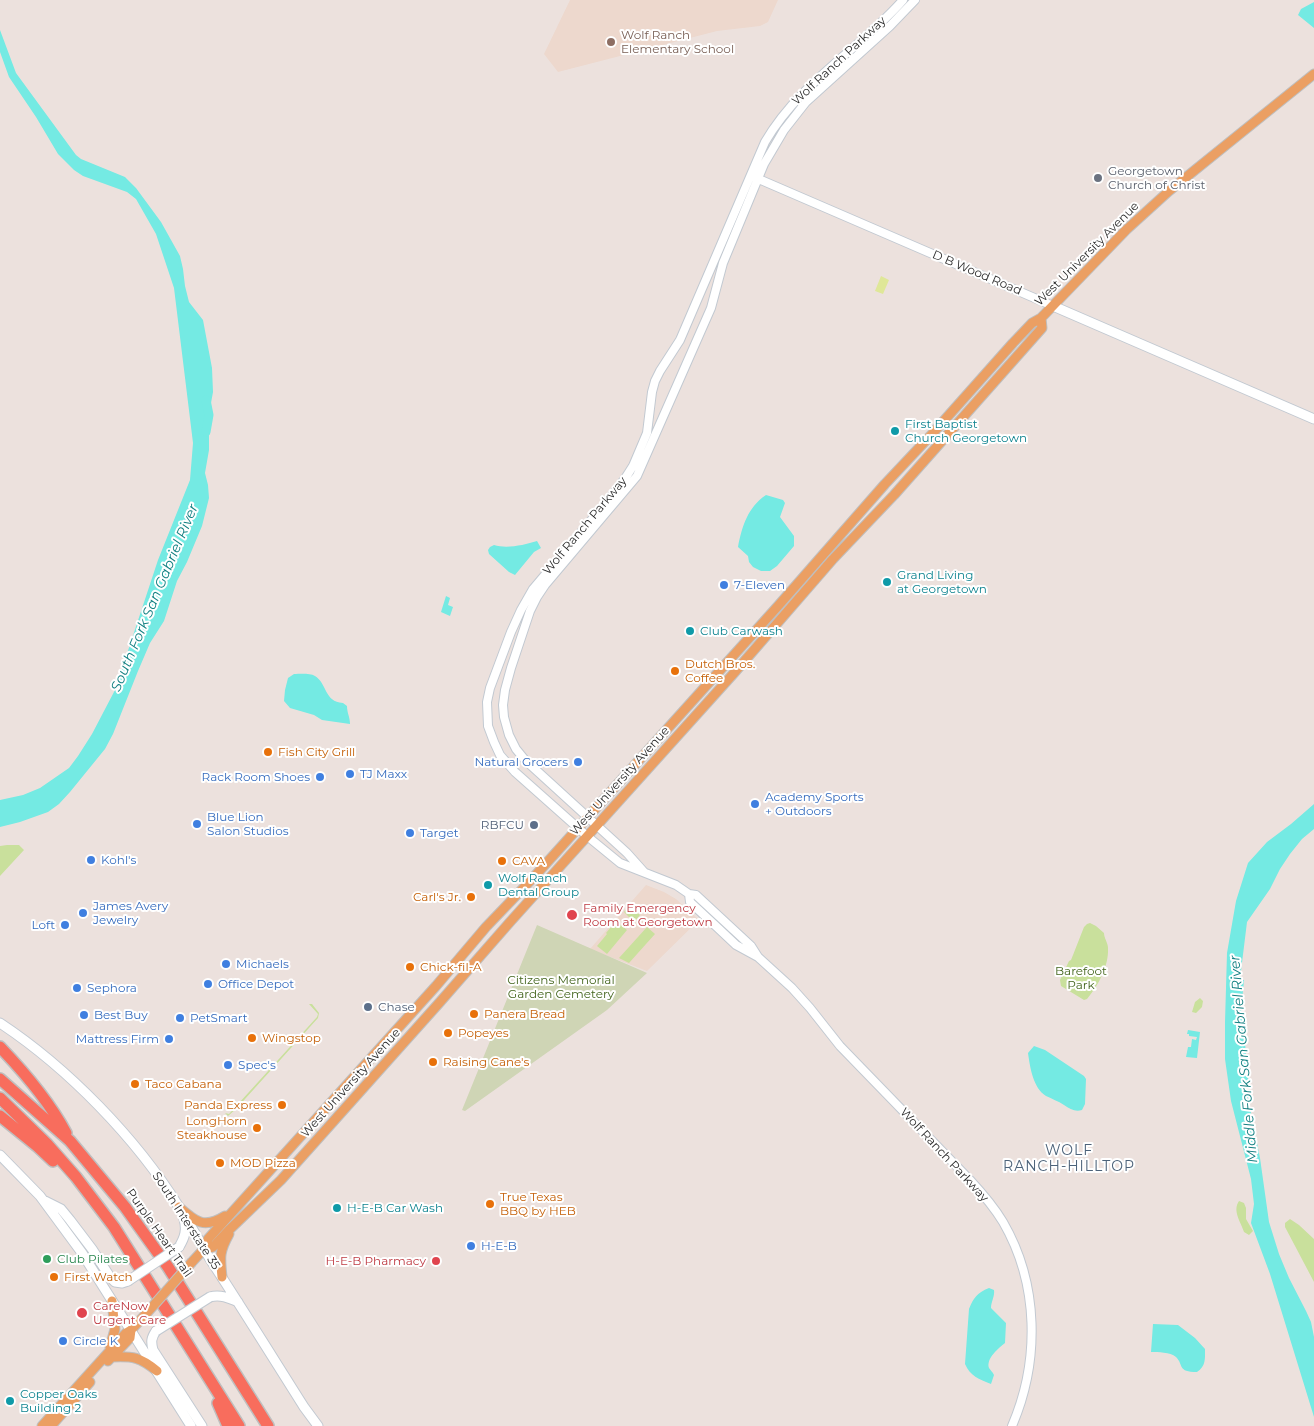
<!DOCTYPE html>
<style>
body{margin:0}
canvas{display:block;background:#ece1dd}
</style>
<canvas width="1314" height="1426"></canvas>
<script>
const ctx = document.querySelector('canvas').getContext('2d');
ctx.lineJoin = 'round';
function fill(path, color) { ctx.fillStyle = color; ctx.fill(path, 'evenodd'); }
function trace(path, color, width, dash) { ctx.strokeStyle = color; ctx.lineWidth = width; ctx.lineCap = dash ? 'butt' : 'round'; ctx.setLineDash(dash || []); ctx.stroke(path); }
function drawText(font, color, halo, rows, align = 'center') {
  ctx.font = font + ' Montserrat,sans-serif'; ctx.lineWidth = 4; ctx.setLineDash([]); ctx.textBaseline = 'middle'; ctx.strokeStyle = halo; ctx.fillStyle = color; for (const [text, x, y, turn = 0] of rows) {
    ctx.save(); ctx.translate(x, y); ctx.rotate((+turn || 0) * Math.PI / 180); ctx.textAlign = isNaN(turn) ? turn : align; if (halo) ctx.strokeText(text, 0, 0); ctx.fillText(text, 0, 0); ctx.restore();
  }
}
fill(new Path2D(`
 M570,0h208l-10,22 -8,4 -43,5 -159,41 -14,-18z
 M646,885l18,7 12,7 23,21 -52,51 -57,-22z`), '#edd8cd');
fill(new Path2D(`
 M7,845h12l5,5 -24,26v-30z
 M629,906l11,9 -6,7 -10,-10z
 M616,921l11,9 -20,24 -10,-8 10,-12 -1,-1z
 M1090,923l6,3 8,7c0,5 4,10 4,15 1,18 -10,38 -21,51l-3,1 -23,-14 -1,-6 9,-19 2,-1 2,-5 11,-28 3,-3z
 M647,927l8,7 -26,29 -10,-5z
 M1200,998l3,3 -1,6 -6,6 -4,-1 3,-10z
 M309,1004h3l7,9 -1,5 -82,91 -8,7 -3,-3 4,1 88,-97 1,-3z
 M1239,1201l5,2 2,5v11l7,12 -4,4 -5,-3c-3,-10 -12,-21 -5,-31z
 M1290,1219l9,6 15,14v43l-29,-55v-4z`), '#c9e09c');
fill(new Path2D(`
 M537,925l110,48 -40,37 -142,101 -3,-1z`), '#cfd5b5');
fill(new Path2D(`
 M881,276l8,4 -6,14 -8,-3z`), '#dfe798');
fill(new Path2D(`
 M1314,2v26l-16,-13 3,-6z
 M0,30l16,43 60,82 5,4 44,18 11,11 25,34 19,34 3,13 2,17 4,16 14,18 9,48 1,24 -2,11 -4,13 2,17v17l-4,23 3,12 1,13 -7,28 -15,36 -10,19 -13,40 -14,22 -12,28 -25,63 -8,15 -35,43 -11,12 -11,8 -28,10 -20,5v-27l23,-5 17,-7 29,-20 9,-12 14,-22 23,-44 43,-130 32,-80 3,-37 -19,-155 -18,-54 -20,-35 -9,-7 -44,-16 -9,-6 -16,-16 -22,-37 -27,-40 -9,-25z
 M766,495l17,5 2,3 -5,14 14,19v10l-17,20 -7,5h-9l-8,-4 -4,-5 -1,-6 -10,-9c4,-21 10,-40 28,-52z
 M537,541l4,7 -7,4 -19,23 -6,-3 -20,-18 -1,-4 2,-3 4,-2c13,4 30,0 43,-4z
 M446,596l4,2 -2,7 5,2 -3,9 -9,-4z
 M294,674c6,0 16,-1 21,2 12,7 9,26 28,27l4,3c0,7 3,11 3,18l-28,-4 -8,-5 -24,-7 -6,-7 1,-11 3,-12z
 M1314,804v25l-12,10 -12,15 -10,15 -10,20 -23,33 -7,57 4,1 -5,52 2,31 19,95 9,64 10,32 10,24 17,33 5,11 3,15v80l-44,-143 -19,-51 3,-19 -3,-25 -20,-78 -6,-42v-37l2,-69 9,-52 12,-38 19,-21 24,-18z
 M1188,1030l12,2 -3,26 -11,-1 2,-10h3l1,-8 4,1 1,-3 -8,-1v-2h-2z
 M1034,1046l11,4 39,26 2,3 -1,25 -3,6c-7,2 -12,-1 -18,-5 -6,-4 -12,-6 -18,-9 -13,-8 -16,-29 -18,-43z
 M989,1288l5,2c1,6 -3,12 -3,18l15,15 -1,20c-6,5 -19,15 -16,25 0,0 5,6 5,7l-3,9c-12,-5 -21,-8 -26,-20l4,-55c5,-12 8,-16 20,-21z
 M1153,1324l25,1 17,13 10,11c0,10 1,17 -8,23 -20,0 -13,-7 -21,-15 -6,-5 -18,-5 -25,-5z`), '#74eae3');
trace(new Path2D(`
 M206,400l3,15 -3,17
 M1238,1014l6,70`), '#74eae3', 9);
const tertiary = new Path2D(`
 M903,0c-44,50 -103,82 -138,142l-85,198 -20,31 -5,10 -3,11 -5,41 -14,33 -7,11 -16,21 -77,91 -12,21 -10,22 -21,56 -3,14 1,24 6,16 6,13 15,17 72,64 33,27 56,22 13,9 7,1 55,51 7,11 34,31 18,20 30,38 130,134c12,13 24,27 33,42 36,62 37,139 9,204
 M754,177l299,129
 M644,872l-17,-19 -102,-93 -9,-11 -7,-14 -5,-18 -1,-12 2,-15 6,-22 19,-57 7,-14 8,-12 92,-109 74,-168 12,-45 41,-99 20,-34 22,-28 84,-76 25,-26
 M689,894l1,8 29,27 17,16 22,12`);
const secondary = new Path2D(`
 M1053,306l261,113
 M0,1023c68,45 136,115 179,184 11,17 21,35 31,52 32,49 63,99 94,148l14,19
 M0,1155l40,41 42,57 109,173
 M45,1201l16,8 9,11 22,29 18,28 5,5 7,1 6,-2
 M179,1247c6,-10 8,-17 5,-28
 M210,1297c10,-3 19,1 28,5
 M156,1331c-5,7 -5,11 -3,19l49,76`);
const primary = new Path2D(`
 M179,1207c17,15 25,22 46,9
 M204,1249l9,-2 15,-16 53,-51 159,-178 70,-80 224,-249 99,-114 61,-64 148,-167 -1,-10
 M192,1262l12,-13 4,-10 228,-253 50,-59 47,-49 245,-272 107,-122 48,-51 80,-90 19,-20 9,-5 85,-88 43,-39 145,-117
 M222,1277c-2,-20 -3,-25 7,-43
 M110,1347l5,-18 -3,-28
 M112,1357c21,-1 28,0 45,14
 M108,1361l22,-23 1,-8
 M42,1426l84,-93 5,-3 14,-15
 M51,1426l39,-44`);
const motorway = new Path2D(`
 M0,1047c25,26 49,54 66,86
 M0,1079l70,62 55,66 43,60 100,159
 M0,1098l47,46 29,33 38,50 125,199
 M0,1116l37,30 16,15
 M218,1403l10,23`);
trace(tertiary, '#c2c9d1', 10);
trace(secondary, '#c2c9d1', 11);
trace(primary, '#bfbfbf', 11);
trace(motorway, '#bfbfbf', 14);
trace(tertiary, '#fff', 8);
trace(secondary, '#fff', 9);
trace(primary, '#eb9f63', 9);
trace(motorway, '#f86d5d', 11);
const secondaryBridge = new Path2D(`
 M128,1281l51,-34
 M156,1331l54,-34`);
const primaryBridge = new Path2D(`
 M145,1315l47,-53`);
trace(secondaryBridge, '#c2c9d1', 11, []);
trace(primaryBridge, '#bfbfbf', 11, []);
trace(secondaryBridge, '#fff', 9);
trace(primaryBridge, '#eb9f63', 9);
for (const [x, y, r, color] of [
 [611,42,5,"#8d6e63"],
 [1098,178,5,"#6b7280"],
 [895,431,5,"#0f9aa8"],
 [887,582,5,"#0f9aa8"],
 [724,585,5,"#3f7fe0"],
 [690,631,5,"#0f9aa8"],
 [675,671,5,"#e8710a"],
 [268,752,5,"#e8710a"],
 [578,762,5,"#3f7fe0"],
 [350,774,5,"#3f7fe0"],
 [320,777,5,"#3f7fe0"],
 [755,804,5,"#3f7fe0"],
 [197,824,5,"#3f7fe0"],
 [534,825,5,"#5c6f8a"],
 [410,833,5,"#3f7fe0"],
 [91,860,5,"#3f7fe0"],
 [502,861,5,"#e8710a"],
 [488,885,5,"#0f9aa8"],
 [471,897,5,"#e8710a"],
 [83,913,5,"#3f7fe0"],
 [572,915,6,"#e0444e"],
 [65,925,5,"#3f7fe0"],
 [226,964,5,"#3f7fe0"],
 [410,967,5,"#e8710a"],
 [208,984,5,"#3f7fe0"],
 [77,988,5,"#3f7fe0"],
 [368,1007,5,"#5c6f8a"],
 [474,1014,5,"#e8710a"],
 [84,1015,5,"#3f7fe0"],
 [180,1018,5,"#3f7fe0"],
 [448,1033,5,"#e8710a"],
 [252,1038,5,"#e8710a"],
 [169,1039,5,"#3f7fe0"],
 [433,1062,5,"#e8710a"],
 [228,1065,5,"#3f7fe0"],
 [135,1084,5,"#e8710a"],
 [282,1105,5,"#e8710a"],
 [257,1128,5,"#e8710a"],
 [220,1163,5,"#e8710a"],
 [490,1204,5,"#e8710a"],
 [337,1208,5,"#0f9aa8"],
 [471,1246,5,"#3f7fe0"],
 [47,1259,5,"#2e9e5b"],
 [436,1261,5,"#e0444e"],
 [54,1277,5,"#e8710a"],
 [82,1313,6,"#e0444e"],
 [63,1341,5,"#3f7fe0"],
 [10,1401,5,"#0f9aa8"]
]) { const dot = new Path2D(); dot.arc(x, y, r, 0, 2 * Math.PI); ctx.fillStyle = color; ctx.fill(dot); trace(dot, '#fff', 2); }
drawText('12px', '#785e54', '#fff', [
 ["Wolf Ranch",621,35],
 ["Elementary School",621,49]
], 'left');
drawText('12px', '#2b2b2b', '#fff', [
 ["Wolf Ranch Parkway",839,61,-43],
 ["West University Avenue",1087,254,-45],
 ["D B Wood Road",977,273,23],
 ["Wolf Ranch Parkway",585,526,-50],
 ["West University Avenue",620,781,-48],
 ["West University Avenue",351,1083,-48],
 ["Wolf Ranch Parkway",944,1155,47],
 ["South Interstate 35",186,1221,57],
 ["Purple Heart Trail",159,1233,55]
]);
drawText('12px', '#5b616d', '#fff', [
 ["Georgetown",1108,171],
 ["Church of Christ",1108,185]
], 'left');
drawText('12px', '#0d838f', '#fff', [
 ["First Baptist",905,424],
 ["Church Georgetown",905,438],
 ["Grand Living",897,575],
 ["at Georgetown",897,589],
 ["Club Carwash",700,631],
 ["Wolf Ranch",498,878],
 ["Dental Group",498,892],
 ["H-E-B Car Wash",347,1208],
 ["Copper Oaks",20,1394],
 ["Building 2",20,1408]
], 'left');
drawText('12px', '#366cbe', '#fff', [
 ["7-Eleven",734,585],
 ["Natural Grocers",568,762,"right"],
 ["TJ Maxx",360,774],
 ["Rack Room Shoes",310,777,"right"],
 ["Academy Sports",765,797],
 ["+ Outdoors",765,811],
 ["Blue Lion",207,817],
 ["Salon Studios",207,831],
 ["Target",420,833],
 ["Kohl's",101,860],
 ["James Avery",93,906],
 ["Jewelry",93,920],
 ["Loft",55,925,"right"],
 ["Michaels",236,964],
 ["Office Depot",218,984],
 ["Sephora",87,988],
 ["Best Buy",94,1015],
 ["PetSmart",190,1018],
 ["Mattress Firm",159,1039,"right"],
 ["Spec's",238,1065],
 ["H-E-B",481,1246],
 ["Circle K",73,1341]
], 'left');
drawText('12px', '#c56008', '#fff', [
 ["Dutch Bros.",685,664],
 ["Coffee",685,678],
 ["Fish City Grill",278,752],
 ["CAVA",512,861],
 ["Carl's Jr.",461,897,"right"],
 ["Chick-fil-A",420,967],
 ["Panera Bread",484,1014],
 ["Popeyes",458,1033],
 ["Wingstop",262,1038],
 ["Raising Cane's",443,1062],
 ["Taco Cabana",145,1084],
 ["Panda Express",272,1105,"right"],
 ["LongHorn",247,1121,"right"],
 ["Steakhouse",247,1135,"right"],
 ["MOD Pizza",230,1163],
 ["True Texas",500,1197],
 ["BBQ by HEB",500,1211],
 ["First Watch",64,1277]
], 'left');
drawText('12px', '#4e5e75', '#fff', [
 ["RBFCU",524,825],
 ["Chase",378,1007,"left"]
], 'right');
drawText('12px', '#be3a42', '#fff', [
 ["Family Emergency",583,908],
 ["Room at Georgetown",583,922],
 ["H-E-B Pharmacy",426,1261,"right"],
 ["CareNow",93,1306],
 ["Urgent Care",93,1320]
], 'left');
drawText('12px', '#43651d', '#fff', [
 ["Barefoot",1081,971],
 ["Park",1081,985],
 ["Citizens Memorial",561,980],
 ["Garden Cemetery",561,994]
]);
drawText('12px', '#27864d', '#fff', [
 ["Club Pilates",57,1259]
], 'left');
drawText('italic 14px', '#138082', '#fff', [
 ["South Fork San Gabriel River",155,598,-67],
 ["Middle Fork San Gabriel River",1244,1059,-95]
]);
ctx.letterSpacing = '1px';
drawText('14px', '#4d637a', '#fff', [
 ["WOLF",1069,1151],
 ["RANCH-HILLTOP",1069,1167]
]);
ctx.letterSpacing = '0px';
</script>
